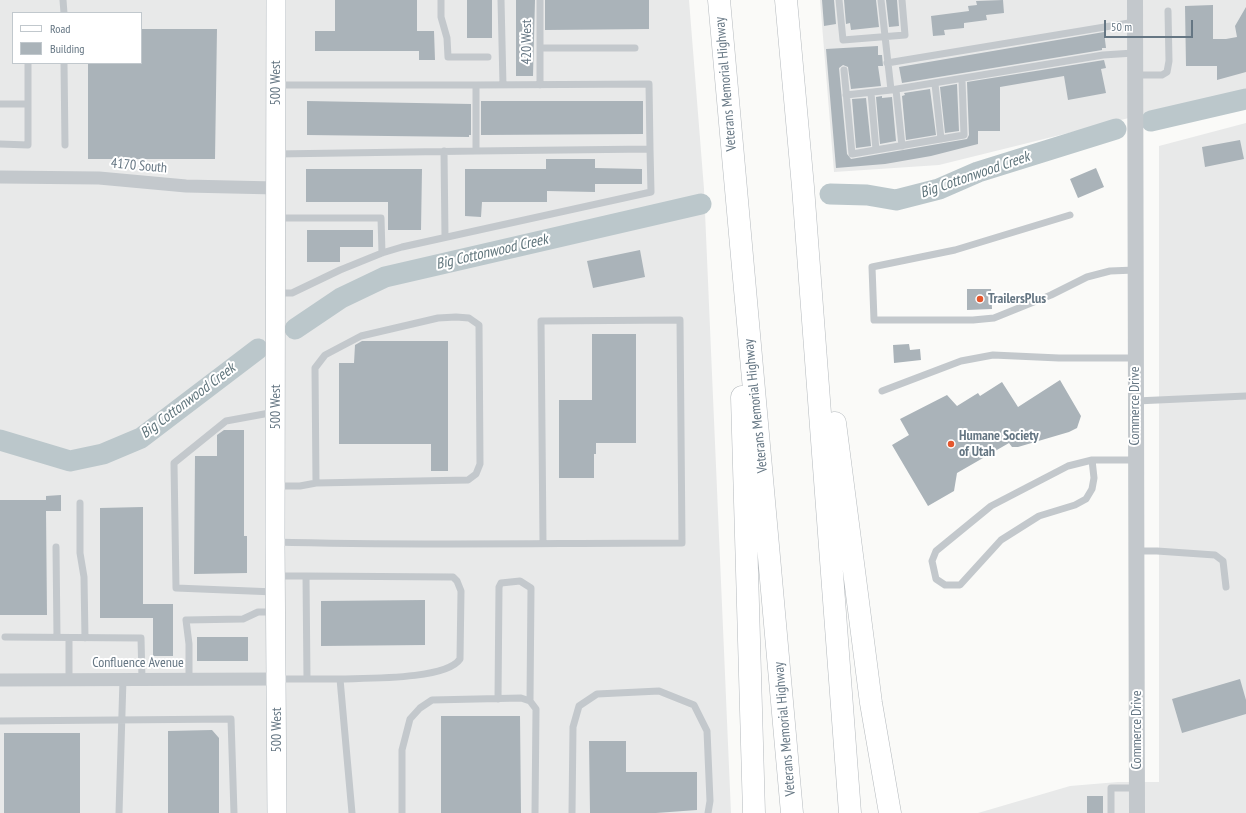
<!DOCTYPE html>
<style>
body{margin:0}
#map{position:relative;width:1246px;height:813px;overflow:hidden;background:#fafaf8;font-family:"PT Sans Narrow",sans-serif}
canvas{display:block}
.legend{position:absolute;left:12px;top:12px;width:130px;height:52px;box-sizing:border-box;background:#fff;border:1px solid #c1c8cd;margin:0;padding:5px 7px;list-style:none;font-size:12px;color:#657683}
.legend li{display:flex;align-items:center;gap:8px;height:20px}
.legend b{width:20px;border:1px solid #c1c8cd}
.scale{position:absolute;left:1104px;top:20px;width:89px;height:18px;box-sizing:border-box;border:2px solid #657683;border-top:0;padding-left:5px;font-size:12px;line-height:14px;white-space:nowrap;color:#657683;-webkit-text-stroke:3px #fff;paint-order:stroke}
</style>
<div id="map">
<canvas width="1246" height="813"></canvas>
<ul class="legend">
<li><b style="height:5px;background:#fff"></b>Road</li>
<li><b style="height:11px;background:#aab3b9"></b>Building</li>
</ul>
<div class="scale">50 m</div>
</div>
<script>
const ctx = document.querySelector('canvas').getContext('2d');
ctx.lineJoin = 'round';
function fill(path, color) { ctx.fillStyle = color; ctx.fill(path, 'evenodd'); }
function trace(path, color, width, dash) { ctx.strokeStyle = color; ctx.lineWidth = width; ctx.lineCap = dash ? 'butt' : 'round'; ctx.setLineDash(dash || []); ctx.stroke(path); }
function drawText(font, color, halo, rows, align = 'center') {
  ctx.font = font + ' "PT Sans Narrow",sans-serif'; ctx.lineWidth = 4; ctx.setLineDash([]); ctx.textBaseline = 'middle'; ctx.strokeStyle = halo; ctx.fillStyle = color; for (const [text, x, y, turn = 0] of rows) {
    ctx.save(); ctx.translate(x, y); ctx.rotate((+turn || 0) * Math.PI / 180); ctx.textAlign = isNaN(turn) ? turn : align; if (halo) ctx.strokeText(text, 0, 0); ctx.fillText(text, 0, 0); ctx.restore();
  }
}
fill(new Path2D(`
 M0,0h689l15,189 27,624h-731zM13,13h128v50h-128z
 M820,0h426v89l-307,76 -105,7z
 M1246,123v690h-268l92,-27 48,-4h41v-636z`), '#e8e9e9');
trace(new Path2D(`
 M1151,121l95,-22
 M830,194l37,1 29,5 43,-11 39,-17 138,-43
 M295,329l46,-31 44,-21 316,-73
 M0,440l70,21 33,-7 38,-16 117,-89`), '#bbc7cb', 21);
fill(new Path2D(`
 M335,0h82v31h17l1,29h-16v-9h-104v-20h20z
 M467,0h25v38h-25z
 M516,0h19l-2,76h-17z
 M545,0h104v29l-104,1z
 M822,0h12l2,24 -12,2z
 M844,0h32l3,27 -28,3 -1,-7 -4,1z
 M886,0h11l2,26 -10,1z
 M1003,0l1,13 -18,2 1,5 -23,3v5l-20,2 1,5 -12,1 -2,-20 38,-5 -1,-5 9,-1 -1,-4z
 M1213,5v34h13l11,-2 -2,-11 11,-19v65l-29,8v-14h-31l-1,-60z
 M141,29h76l-2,130h-127v-96h53z
 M1104,32l2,16h-4v2l-200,33 -3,-16z
 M878,46v9h4l1,11h-5l3,20 -30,3 -3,-22 -5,-2 -4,3 8,86 4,5 116,-20 2,-4 -2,-53 137,-22 2,8 -5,1 5,24 -38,7 -4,-24 -64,11v44h-22v13l-47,12 -46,8 -49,4 -10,-119z
 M957,84l2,47 -14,2 -5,-46z
 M930,89l6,46 -30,5 -4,-44 3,-1 -1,-2z
 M882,96v2l10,-1 4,44 -16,3 -4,-47z
 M866,98l5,48 -15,2 -4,-49z
 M307,101l164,3v31h-2v2l-162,-2z
 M481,101h162v33l-162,1z
 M1240,140l4,19 -39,8 -3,-20z
 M546,159h49v9l47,1v15h-47v8l-48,-1v11h-65l-1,15 -16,-1v-47h81z
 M1096,168l8,19 -26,11 -8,-19z
 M306,169h116l-1,61h-33v-28h-82z
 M307,230h66v17h-33v15h-33z
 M640,250l5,27 -52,11 -6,-27z
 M967,289h24l1,20 -25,1z
 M592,334h44v109h-40v11h-2v24h-35v-78h33z
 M362,341h86v130h-17v-27h-92v-81h15l1,-18z
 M909,344l1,6 10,-1 1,11 -27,3 -1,-18z
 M1060,380l21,36 -4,12 -8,4 -51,15h-6l-3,-4 -52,30 -3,18 -26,15 -36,-61 17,-10 -9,-16 47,-24 10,11 21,-13 2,3 22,-14 16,25z
 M224,430h20v106h3v37l-53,1 1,-118h22v-21z
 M61,495v16h-15l1,104h-47v-115h46v-4z
 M143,507v97h30v52h-20v-38h-53v-110z
 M425,600v45l-104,1v-45z
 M197,637h51v24h-51z
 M1240,679l6,21v14l-64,19 -10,-34z
 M441,716h79l1,97h-80z
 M212,730l7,8v75h-51v-82z
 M4,733h76v80h-76z
 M589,741h37v31h71v38l-41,3h-66z
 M1087,796h16v17h-16z`), '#aab3b9');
const secondary = new Path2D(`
 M276,0l-1,542 2,271`);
const motorway = new Path2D(`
 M719,0l73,813
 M786,0l17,187 47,626
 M742,397l12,416
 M835,423l36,280 19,110`);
trace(secondary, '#b3babf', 20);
trace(motorway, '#b4b9bd', 23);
trace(new Path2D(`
 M63,0l1,13
 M441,0v17l6,21 1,19h40
 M501,0l2,85
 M540,0v85
 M839,0l4,40 62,-5 -3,-35
 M881,0l10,90 212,-35 31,-2
 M540,48h95
 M64,63l1,82
 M887,63l248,-41
 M844,70l8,84 112,-19 -2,-55
 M1135,75h27l5,-3 2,-11 -1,-50
 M935,84l6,55
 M476,85l173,-1 1,65 -174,2
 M896,90l6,56
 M871,93l5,57
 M846,95l45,-5
 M0,104h28
 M0,144l28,1v-82
 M444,151l1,86
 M276,154l200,-3v-66h-199
 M1070,215l-115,35 -83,17 2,53h99l21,-2 57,-23 36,-18 23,-6 25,-1
 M276,218h105l1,35
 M276,293h16l48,-23 42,-17 20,-6 249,-55 -1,-43
 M882,391l79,-30 32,-6 66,3h76
 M1136,401l110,-5
 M275,412l-49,9 -52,42 2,125 99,4
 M1092,460l2,18 -2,11 -6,10 -11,6 -36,11 -38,24 -41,45h-15l-9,-6 -4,-18 4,-10 55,-45 77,-40 24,-6h44
 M275,486h25l16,-3 152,-3 8,-6 4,-10 -1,-139 -10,-7 -13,-1 -18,1 -77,18 -36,19 -10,13 1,115
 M80,503v50l4,24 1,61
 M275,542c136,4 272,1 407,1l-2,-223 -139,1 2,222
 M56,547l1,90
 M1136,551h21l58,4 8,6 3,26
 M276,576h30l1,103
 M306,576l147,1 4,4 4,10 -1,68c-14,21 -94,19 -120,20
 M5,637l136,1 1,41
 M69,638v41
 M189,679v-35l-3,-24 57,-1 15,-7h17
 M277,679h63l12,134
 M498,699l1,-112 2,-4 19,-2 11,7 -1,113
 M0,721l231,-2 3,94
 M119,813l4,-134
 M402,813v-63l8,-31 10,-11 12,-8 89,-2 9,3 6,8 -1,104
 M572,813l1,-86 6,-21 18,-12 62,-3 35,14 13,26 3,70 -2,12
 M1111,813v-25h26`), '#c3c8cc', 7);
trace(new Path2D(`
 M0,177l99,1 87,8 90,2
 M0,680l276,-1`), '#c3c8cc', 13);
trace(new Path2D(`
 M1135,0l2,813`), '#c3c8cc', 16);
trace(secondary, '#fff', 19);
trace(motorway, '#fff', 22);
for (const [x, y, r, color] of [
 [980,299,4,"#e4572e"],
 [951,444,4,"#e4572e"]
]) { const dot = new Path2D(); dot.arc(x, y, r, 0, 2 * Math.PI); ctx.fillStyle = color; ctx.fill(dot); trace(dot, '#fff', 1.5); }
drawText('14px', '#657683', '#fff', [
 ["420 West",527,42,-90],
 ["500 West",276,83,-90],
 ["Veterans Memorial Highway",726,84,-95],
 ["4170 South",139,166,5],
 ["Veterans Memorial Highway",756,406,-96],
 ["Commerce Drive",1135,406,-90],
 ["500 West",276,407,-90],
 ["Confluence Avenue",138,663],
 ["Veterans Memorial Highway",785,729,-95],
 ["500 West",277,730,-90],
 ["Commerce Drive",1137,730,-90]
]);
drawText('bold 14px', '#657683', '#fff', [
 ["TrailersPlus",988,299],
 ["Humane Society",959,436],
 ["of Utah",959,452]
], 'left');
drawText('italic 15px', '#60757c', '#fff', [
 ["Big Cottonwood Creek",975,175,-19],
 ["Big Cottonwood Creek",492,252,-13],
 ["Big Cottonwood Creek",188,401,-37]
]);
</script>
